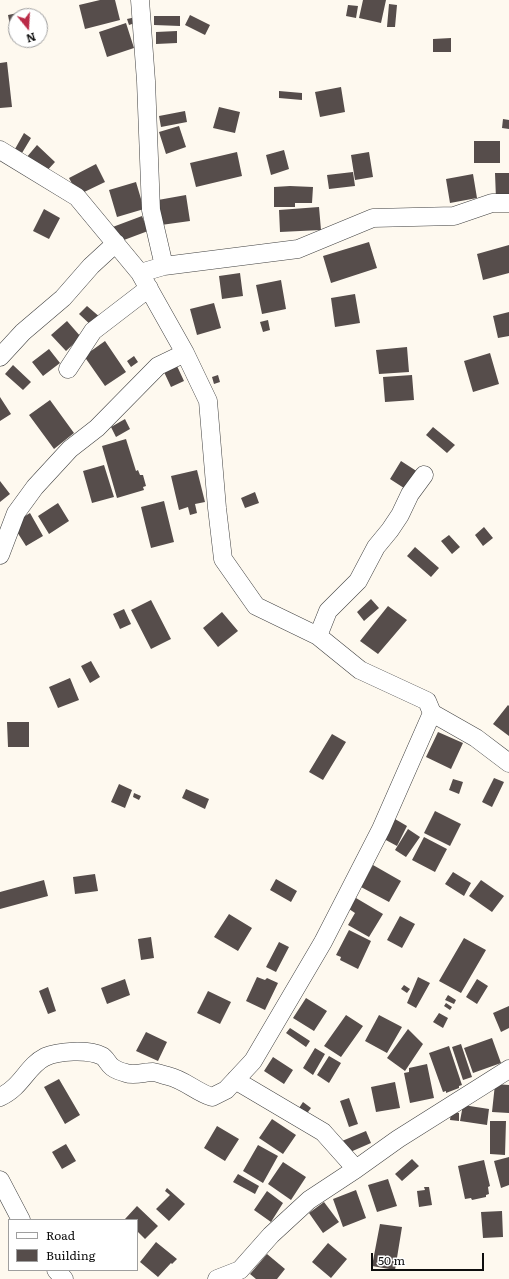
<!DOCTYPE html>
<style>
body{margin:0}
#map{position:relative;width:509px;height:1279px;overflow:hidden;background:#fef9ef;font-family:Literata,serif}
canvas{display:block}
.legend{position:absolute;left:8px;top:1219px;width:130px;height:52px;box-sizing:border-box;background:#fff;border:1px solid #9f9f9f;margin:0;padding:5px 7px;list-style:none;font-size:12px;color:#0e0e0e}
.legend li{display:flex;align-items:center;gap:8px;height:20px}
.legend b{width:20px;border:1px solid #9f9f9f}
.north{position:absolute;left:8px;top:8px;width:40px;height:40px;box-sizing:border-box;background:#fff;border:1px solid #9f9f9f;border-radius:50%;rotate:162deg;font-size:11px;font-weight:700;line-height:16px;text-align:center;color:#0e0e0e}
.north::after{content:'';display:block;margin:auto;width:14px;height:18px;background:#ba2a47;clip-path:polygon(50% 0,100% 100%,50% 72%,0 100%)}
.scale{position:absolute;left:371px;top:1253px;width:113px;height:18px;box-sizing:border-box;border:2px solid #0e0e0e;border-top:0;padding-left:5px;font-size:12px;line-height:14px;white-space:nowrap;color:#0e0e0e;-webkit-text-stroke:3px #fff;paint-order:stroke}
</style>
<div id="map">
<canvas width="509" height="1279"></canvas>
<ul class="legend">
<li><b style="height:5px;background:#fff"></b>Road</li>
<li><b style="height:11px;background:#564d4b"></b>Building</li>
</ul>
<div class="north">N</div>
<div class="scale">50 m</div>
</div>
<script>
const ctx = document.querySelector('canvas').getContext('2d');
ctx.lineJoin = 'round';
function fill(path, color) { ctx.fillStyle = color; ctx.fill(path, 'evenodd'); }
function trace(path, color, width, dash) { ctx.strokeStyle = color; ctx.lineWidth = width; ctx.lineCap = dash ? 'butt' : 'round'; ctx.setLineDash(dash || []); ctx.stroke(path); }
fill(new Path2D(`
 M100,0h15l5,20 -35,9 -6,-24z
 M363,0h23l-5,23 -22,-5z
 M389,4l8,1 -2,22h-8z
 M348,5l10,1 -2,12 -10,-2z
 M32,10l1,6h-17v19l-4,1 -4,-21z
 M190,15l20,10 -5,10 -20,-10z
 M154,16h26v10l-26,-1z
 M136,17l2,5 -9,3 -2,-6z
 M126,23l8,25 -27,9 -8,-25z
 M177,31v12l-21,1v-12z
 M451,38v14h-18v-13z
 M7,62l5,45 -12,1v-45z
 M341,87l4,25 -25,5 -5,-25z
 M279,91l23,2v7l-23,-2z
 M219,107l21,5 -5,21 -22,-5z
 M185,111l2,11 -26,5 -2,-11z
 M503,119l6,1v9l-7,-1z
 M179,126l7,21 -20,7 -7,-22z
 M24,133l7,5 -9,15 -7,-4z
 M474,141h26v22h-26z
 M37,145l18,17 -11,12 -18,-16z
 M284,150l5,19 -18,6 -5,-20z
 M237,152l5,24 -46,11 -6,-24z
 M369,152l4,25 -18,3 -4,-25z
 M96,164l9,18 -27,13 -9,-17z
 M353,172l2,14 -26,3 -2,-14z
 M495,173h14v25l-13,1z
 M473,174l4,24 -27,5 -4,-24z
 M136,182l8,27 -27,8 -8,-27z
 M290,186l23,1 -1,16h-17v4h-21v-20z
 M186,195l4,26 -29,4 -3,-25z
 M319,207l2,23 -41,2 -1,-22z
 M44,209l16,9 -11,21 -16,-8z
 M142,216l6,15 -32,12 -6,-15z
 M369,242l8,26 -46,15 -8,-27z
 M509,245v28l-26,7 -6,-26z
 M240,273l3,23 -21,3 -3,-23z
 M281,280l5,29 -24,5 -6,-29z
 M355,294l5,29 -25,4 -4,-29z
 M214,303l7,25 -24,7 -7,-26z
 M87,306l14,12 -8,9 -14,-13z
 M509,312v24l-11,2 -5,-22z
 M268,320l2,10 -7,2 -3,-10z
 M67,321l14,16 -15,14 -15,-16z
 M105,341l21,31 -21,14 -21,-30z
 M407,347l2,25 -30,2 -3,-24z
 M49,349l11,14 -17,13 -11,-14z
 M490,353l9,31 -26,8 -9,-31z
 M134,356l4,6 -7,5 -4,-6z
 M13,365l18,17 -8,8 -18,-16z
 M177,366l7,15 -13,6 -7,-15z
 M218,375l2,7 -6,2 -2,-7z
 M412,375l2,25 -29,2 -2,-25z
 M0,397l11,17 -11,7z
 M50,400l24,33 -20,16 -25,-34z
 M125,419l5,10 -14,8 -5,-10z
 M433,427l22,18 -8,8 -21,-18z
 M126,439l10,32 2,-1 2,5h3l3,11 -3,1 1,3 -27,8 -15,-52z
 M401,461l17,11 -11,18 -17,-11z
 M104,465l10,32 -22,6 -9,-32z
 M197,470l8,32 -10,2 2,9 -7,2 -2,-8 -9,3 -8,-34z
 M0,481l10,13 -10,8z
 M255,492l4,11 -14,5 -4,-10z
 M164,501l10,41 -23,6 -10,-41z
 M58,503l11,18 -20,13 -11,-18z
 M30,513l13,23 -17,10 -14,-22z
 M484,527l9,11 -10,8 -8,-11z
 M449,535l11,12 -8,7 -11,-13z
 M415,547l24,21 -8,9 -24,-21z
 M371,599l8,9 -15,13 -7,-9z
 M151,600l20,39 -20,10 -20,-39z
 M388,606l19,14 -29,34 -18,-13z
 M124,609l7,15 -11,5 -7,-15z
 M222,612l16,19 -20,16 -15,-19z
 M91,661l9,16 -10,6 -9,-17z
 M70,678l9,22 -21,8 -9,-21z
 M508,705l1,1v30l-16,-12z
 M7,722h22v25h-21z
 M438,732l25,11 -12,26 -25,-12z
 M332,734l14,8 -23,38 -14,-8z
 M494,778l10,4 -12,25 -10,-5z
 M453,779l10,3 -4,12 -10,-4z
 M119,784l13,6 -7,18 -14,-6z
 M186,789l23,10 -4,10 -23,-11z
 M134,793l7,3 -2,4 -6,-3z
 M435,811l26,13 -11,22 -26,-13z
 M395,819l12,7 -10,20 -13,-7z
 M408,829l12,8 -14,20 -11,-7z
 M424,837l23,12 -12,23 -23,-12z
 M373,865l28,16 -12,21 -28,-15z
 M453,872l18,11 -7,13 -19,-12z
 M95,874l3,17 -23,3 -2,-17z
 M276,879l21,12 -6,11 -21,-12z
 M44,880l4,16 -48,13v-17z
 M481,880l23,16 -12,16 -23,-16z
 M356,898l27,16 -14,23 -21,-12 7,-12 -6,-4z
 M229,914l23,14 -14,23 -24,-14z
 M400,916l15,8 -13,24 -15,-8z
 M349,930l22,11 -13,28 -18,-9 1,-3 -5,-2z
 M151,937l3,21 -13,2 -3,-21z
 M464,938l22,12 -25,43 -22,-12z
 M279,942l10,5 -13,25 -10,-5z
 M257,977l8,3 2,-2 11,5 -13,27 -19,-9z
 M418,977l12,6 -14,25 -9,-5z
 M125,979l5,16 -23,9 -6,-16z
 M477,979l11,7 -11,18 -11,-7z
 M404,985l6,4 -3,4 -6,-4z
 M48,987l8,24 -8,3 -9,-23z
 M208,991l23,11 -11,22 -23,-11z
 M448,995l8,5 -2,4 -9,-4z
 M306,998l21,13 -13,20 -21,-13z
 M446,1003l6,4 -2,3 -6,-4z
 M509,1006v22l-8,4 -8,-19z
 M439,1013l9,5 -5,10 -10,-6z
 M346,1015l17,11 -22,31 -17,-11z
 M379,1015l23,12 -15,26 -22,-12z
 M290,1028l20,13 -4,6 -20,-14z
 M408,1029l15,15 -18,27 -18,-13z
 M146,1032l21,10 -9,19 -22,-10z
 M492,1038l9,25 -28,10 -9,-25z
 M461,1044l11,33 -9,3 -11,-33z
 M449,1046l13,39 -3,1v2l-13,5v-2l-3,1 -14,-39z
 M315,1048l10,6 -12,21 -10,-7z
 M329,1056l12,7 -12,20 -12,-8z
 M273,1057l20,13 -9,14 -20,-13z
 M427,1064l7,34 -24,5 -6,-30 5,-1v-4z
 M59,1079l21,36 -15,9 -21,-37z
 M395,1082l5,26 -24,4 -5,-25z
 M495,1084l14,1v28l-17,-1z
 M349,1098l9,26 -9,3 -9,-26z
 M303,1102l8,6 -6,8 -8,-5z
 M463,1105l26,4 -2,16 -27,-4z
 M451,1112l8,1v8l-9,-1z
 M272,1119l24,16 -13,19 -24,-16z
 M490,1121h16l-1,34 -15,-1z
 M217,1126l22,13 -14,22 -21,-13z
 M366,1131l5,12 -23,10 -6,-12z
 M66,1144l10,17 -14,8 -10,-17z
 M258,1145l20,11 -15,27 -20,-12z
 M509,1157v28l-8,3 -7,-27z
 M412,1159l7,7 -17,15 -7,-7z
 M484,1160l6,26 -2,1 1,7 -3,1v2l-14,3 -1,-2 -6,1 -7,-33z
 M283,1162l23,15 -15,23 -23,-16z
 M238,1174l21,12 -4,8 -22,-12z
 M388,1179l9,27 -20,6 -9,-27z
 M424,1187h5l3,18 -13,2 -2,-16 8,-1z
 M167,1188l18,16 -16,17 -13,-12 14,-14 -5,-4z
 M356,1190l10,28 -23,9 -10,-28z
 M267,1191l16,12 -12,19 -17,-12z
 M324,1202l15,20 -16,11 -14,-20z
 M137,1206l21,20 -13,13 -8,-8v-11l-12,-1z
 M502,1211l1,26 -20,1 -2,-26z
 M380,1224l22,3 -7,43 -23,-4z
 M156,1242l21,17 -5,5 -1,-1 -13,14 -18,-15z
 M328,1243l19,16 -16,19 -19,-16z
 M267,1254l18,15 -8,10h-21l-6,-5z`), '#564d4b');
const street = new Path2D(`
 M140,0l6,81 5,129 13,56
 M0,150l77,47 63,76 45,80 23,48 9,107 6,51 33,47 62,30 42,34 67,31 5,12 44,25 33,25
 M140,273l24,-7 134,-17 75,-31 81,-2 38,-13h17
 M0,357l23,-25 40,-34 28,-32 25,-23
 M68,369l25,-38 56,-43
 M0,555l16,-42 19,-26 35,-38 27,-21 61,-62 27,-13
 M318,636l10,-25 30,-30 18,-34 14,-17 10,-15 10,-21 14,-19
 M235,1080l88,52 33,37 42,-30 111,-70
 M0,1097c22,-10 27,-31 45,-40 13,-6 43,-8 57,-1 4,2 6,8 10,11 4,3 10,5 14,6 8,3 19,-1 27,-1 5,1 11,3 15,4 17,4 28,16 44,21l14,-7 27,-29 70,-119 58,-113 51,-116
 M0,1180l21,40
 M56,1270l8,9
 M217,1279l23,-9 31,-35 38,-35 47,-31`);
trace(street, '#414141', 19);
trace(street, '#fff', 18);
</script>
